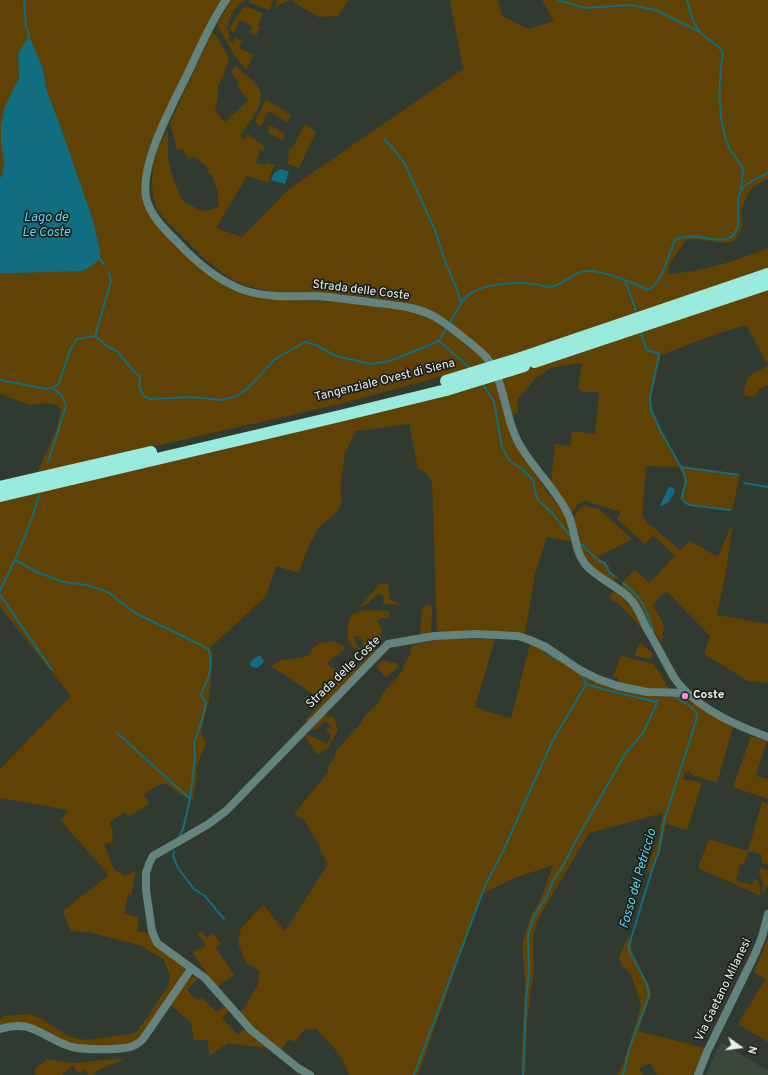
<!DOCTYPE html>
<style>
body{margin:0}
#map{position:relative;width:768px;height:1075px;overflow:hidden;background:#313a31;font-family:Overpass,sans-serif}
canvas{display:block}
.north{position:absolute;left:720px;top:1027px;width:40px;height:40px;-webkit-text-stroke:3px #1b201c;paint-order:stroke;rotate:104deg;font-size:11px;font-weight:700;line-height:16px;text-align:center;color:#e9efe9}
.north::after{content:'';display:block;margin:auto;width:14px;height:18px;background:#e9efe9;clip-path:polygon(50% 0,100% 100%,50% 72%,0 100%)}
</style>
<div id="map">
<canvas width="768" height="1075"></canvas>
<div class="north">N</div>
</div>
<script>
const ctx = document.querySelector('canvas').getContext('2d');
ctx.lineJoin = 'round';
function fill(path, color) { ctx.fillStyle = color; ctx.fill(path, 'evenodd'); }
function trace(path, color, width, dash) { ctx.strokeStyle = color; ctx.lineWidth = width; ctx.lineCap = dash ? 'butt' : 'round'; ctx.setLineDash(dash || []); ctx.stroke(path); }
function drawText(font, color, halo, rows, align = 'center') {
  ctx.font = font + ' Overpass,sans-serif'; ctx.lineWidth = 3.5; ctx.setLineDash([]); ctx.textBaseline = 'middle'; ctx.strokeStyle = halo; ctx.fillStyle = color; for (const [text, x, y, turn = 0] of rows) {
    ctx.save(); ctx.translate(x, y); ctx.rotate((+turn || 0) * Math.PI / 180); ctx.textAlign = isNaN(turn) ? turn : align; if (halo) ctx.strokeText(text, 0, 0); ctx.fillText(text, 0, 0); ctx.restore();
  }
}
fill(new Path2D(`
 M721,1042l47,29v4h-62z`), '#3a483b');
fill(new Path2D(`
 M0,0h222l-8,11 -8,15 -58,130 1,55 80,76 61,13 54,2 61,7 25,9 6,3 43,34 9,9 -148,40 -303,69 19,-42 5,-21 -4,-5 -10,-2 -17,2 -30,-11v-121h16l84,-23 -7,-30 -32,-92 -14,-37 -4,-22 -25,-15c0,7 2,18 0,25 -5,17 -15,28 -17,47 -1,14 7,41 -1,52z
 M231,0h13l1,1c-11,3 -22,26 -15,35l-2,4 5,3 2,-5 7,3 -3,7 15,7 -8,15 -11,-14 -17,-29v-4z
 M250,0h23l-2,7 -3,3 -19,-8z
 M277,0h72l-11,16 -20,1 -27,-17 -9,3 -7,6z
 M450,0h48l4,16 26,13 26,-8 -12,-21h226v178l-17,11 -9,18 -1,7 2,10 -3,8 -6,9 -8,2 -32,-4 -9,2 -16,24 -1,9c34,-2 68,-13 100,-26v22l-275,92 -60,-50 -27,-10 -63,-8 -58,-1 -16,-2 -18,-4 -16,-6 -11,-7 -17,-13 -44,-44 -7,-9 -3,-13 -1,-14 1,-12 5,-21 9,-18 1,4v24l4,17 9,23 5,5 16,8 9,-1 8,-4c-1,-9 -1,-21 -7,-27l2,-2 -7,-6 2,-2 -15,-13 -5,3 -7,-10 -5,1 -7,-28 42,-89 3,1 14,24 -2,8 -9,20v10l-3,15 10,11 23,-22 -11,-14 2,-3 -8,-11 4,-7c6,7 15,12 21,19 14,16 -7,38 -16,52l4,4 4,-6 17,13 -2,4 -3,-1 -4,13 10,2 1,-2 9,2 -4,5 -4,13 -21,-7 -31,52 26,9 47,-48 174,-120z
 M245,6l18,7 -6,13 3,1 -4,9 -7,-4 3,-6 -12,-6 -6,12 -5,-2 8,-14z
 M266,99l25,16 -3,8 -19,-12 -9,16 -4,-4v-3z
 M305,124l11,8 -17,36 -11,-4 1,-16 3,1z
 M270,125l14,8v6l-2,1 -13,-7 -1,-3z
 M768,289v76l-22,-40 -30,9 -55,21 -10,44v10l10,20 20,37 59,8 -8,37 -42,-5c-17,-7 -6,-13 -6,-24 0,-4 -3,-11 -5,-15l-33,-1 -4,50 5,7 6,4 27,23 10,-9 28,16 12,-29h2l-6,44 -9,43 51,9v59l-20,-2 -44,-27 6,-18 -43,-44 -7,4 -7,9 11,20 -2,17c-7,-4 -19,-34 -27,-43 -4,-5 -10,-9 -14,-12l1,-4 13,-14 14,14 26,-27 -22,-21 -8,9 -28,-25 4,-7 -36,-11 -8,4 -6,10 -20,-32 4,-39 15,2 2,-15 23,3 4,-42h-16l-5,-5 4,-23 -5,-1 -26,5 -15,10 -19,22 1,12 -6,3 -3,-15 -8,-22z
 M768,366v19l-9,4 -4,8 -11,-2c2,-21 6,-20 24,-29z
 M495,380l6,17 10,40 23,36 31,42 8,27 -26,-5 -12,37 -10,60 -14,-3 -74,1 -5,-151 -7,-9 -7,-3 -9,-45 -53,7 -11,22 -5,37 2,10 -2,7 -7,9 -14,11 -11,20 -9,26 -23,-7 -10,30 -56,52 3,6 -4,46 -8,33 5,10 -10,25 1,7 -4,25c-12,-1 -22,-18 -32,-16 -6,2 -12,8 -18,10l6,9 -20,14 -4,-5 -16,11 3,4 1,15 -9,2 10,25 11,7 11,-5 -5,24h-3l-4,19 15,3 -2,15 13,1 32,32 4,6 -50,72c-16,1 -51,5 -65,1 -28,-9 -37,-29 -71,-19v-6l5,-3 24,-2 13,5 26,17 17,4 47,-6 5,-3 7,-9 24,-36 2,-10 -6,-16 -22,-14 -54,-14 -17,-1 -8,-20 46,-36 -48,-54 7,-11 -68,-12v-29l71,-73 -71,-89v-106z
 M585,505l15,5 32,29 -34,18 11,9 1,5 9,7c-6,3 -9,2 -14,-2 -25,-16 -27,-33 -31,-60l5,-7z
 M381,583l7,1 2,15 12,6 -19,-1 1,-7 -5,-4 -13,12 -7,2z
 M613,591c18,12 23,20 31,40l-24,-26 -11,-7z
 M427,605h4l1,3 -1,25 -11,1 2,-26z
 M365,610l24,1v7h-7l-5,3 5,7 -2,13 -14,9 -3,-1v-8l-5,-5h-3l-1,3 6,10 -1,1c-16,-6 -12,-22 -8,-35l6,-3z
 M444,639h51l-20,68 36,12 19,-75 15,6 71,38 40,9 23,-1 5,1 18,12 31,18 -16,56 -25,-8 -3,-4 -4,2 -2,7h8l11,3 -15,47 -21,-6c-4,17 -6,33 -15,48l-3,1 -1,-5 13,-34v-9l3,-12 -74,20 -52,88 -4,18 1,32 -3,16 -4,38 -2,50 -4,-6 4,-85 -3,-40 9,-28 10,-17 12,-34 -39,13 -32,16 -64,181h-69c-7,-20 -19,-33 -34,-47l-11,2 -10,12 -5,-3 -9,12 -40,-37 17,-28 3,-15 -14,-8 -8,-20 3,-15 22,-23 22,26 43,-67 -8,-14 1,-2 -17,-28 -10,-6 35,-43 -2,-3 7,-9 2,-8 25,-28c4,-12 19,-17 22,-30l21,-24 -1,-2 8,-15 -1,-1 2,-6z
 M334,641l9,5 3,4h-4l-3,5 -6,2 -6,7 4,3 18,8 25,-26 9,-3 -74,76 -4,-2 18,-19 -52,-35 12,-7 4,1 21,-4c7,-13 12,-14 26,-15z
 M641,643l11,10 1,1 -2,5 -16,-3 2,-8z
 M621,656l33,8 16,26 -23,-1 -29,-6 1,-5 -6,-2z
 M384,660l3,2 9,1 3,3 -13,12 -10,-12z
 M325,714l2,3h7l4,14 -10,17 -11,6 -13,-19 2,-1 21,10 4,-9 -5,-5 5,-4 -5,-5 -11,9 -4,-1z
 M751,736l16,5 -11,35 12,3v20l-35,-12z
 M762,802l6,2v61l-6,-2 -1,-9 -13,-3 -4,13h-4l-4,17 16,4 2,-6c8,3 4,10 7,17l-63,-28 11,-29 39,12z
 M760,868l8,3v15h-2l-2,8 -2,-1 1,-11 -4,-7z
 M201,931l6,7 5,-5 9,10 -5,5 18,27 -18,12 -24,-35 14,-6 -2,-4 -6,-7z
 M629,937l3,1 -1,9 1,4 19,39v5l-13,36 66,17 -10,27h-37l-7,-12 -11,6 4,6h-26l5,-8 16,-50 3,-13 -10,-30 -9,-8 -3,-8 6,-15z
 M768,938v43l-14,-9z
 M195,976l4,1 -12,13 8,9 2,-1 3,2 2,-2 15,14 7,-6 5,5 -7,7 16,17 7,-6 22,19 -39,-5 -19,13 -1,-16h-14l-3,-17 -21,-19 20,-26z
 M765,980l3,2v60l-30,-18z
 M123,1058l-3,3 -18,7 -10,7h-5l1,-2 -5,-3 -2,4 -4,-2 -4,-7 -11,10h-28l2,-1 -1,-5 12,-10 27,4z`), '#604205');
fill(new Path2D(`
 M29,36l14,33 4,22 14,37 32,92 7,30v9l-9,7 -8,5 -67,2h-16v-95l2,-3 2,-11 -3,-23v-16l4,-19 14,-28 -1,-24z
 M281,169l8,3 -4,12 -14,-4 3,-7z
 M669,487l5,1 1,3 -6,11 -7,4 -2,-1z
 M258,656h2l4,4 -1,3 -6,5 -6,-2 -1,-2 2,-4z`), '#106e80');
trace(new Path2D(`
 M24,0l2,27 3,9
 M558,0l27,8 45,-3 26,5 44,22
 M687,0c3,11 6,25 14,33 7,7 16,11 22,19 -5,29 -6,70 7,98 4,6 9,12 13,18l-2,21
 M384,138l20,24 31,68 9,29 12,28 5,15
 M100,259l4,6
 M625,280l11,31
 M450,323c6,-11 12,-25 23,-31 15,-9 44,-10 61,-8 5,0 10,3 14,3 12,0 21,-11 33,-15 15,-5 53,11 67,18 15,-8 20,-35 27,-50 3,-1 6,-3 9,-3 13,-3 38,8 48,-1 13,-11 0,-33 10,-47 5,-7 18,-12 26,-16
 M641,333l6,17 11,3 1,2 -9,42 1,12 9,21 21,37 57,8
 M95,336l16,-55 -2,-8
 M439,341l31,27
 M0,380l46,9 7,-1 6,-5 12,-35 6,-9 18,-3 12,10 11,6 17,21 5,3 -1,10 5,10 6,3 43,-2 29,3 15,-4 10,-7 28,-30 30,-17 11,3 20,11 35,8 19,-3 49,-20 8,-14
 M483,384l11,18 8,45 7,13 13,9 8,8 4,5 1,10 3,8 14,13 18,23
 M48,462l18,-56 -4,-10 -9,-8
 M681,467c2,4 4,8 5,12 1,11 -12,19 4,26l40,5
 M744,483l24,4
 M579,542l20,19 6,2 4,9 5,4
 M15,560l22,12 26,10 24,3 21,7 27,21 66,32 8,5c2,10 2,23 -3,33 -2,4 -4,7 -5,12l5,7 -4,18 -8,23 1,15 -5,41 -7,30 -3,6
 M623,583c19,14 24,27 30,48
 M0,590c16,-31 30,-62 39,-95
 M0,595l52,75
 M540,648l18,12
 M580,675l3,1 3,8
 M116,732l74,67
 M174,851l-1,5 5,12 16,21 11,7 19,23
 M414,1075l71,-189 19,-37 48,-107 34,-58 20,6 51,12
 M523,1075l3,-73 3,-32 -1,-34 5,-18 14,-22 6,-15 11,-17 10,-20 51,-90 18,-21 13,-28 1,-5
 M623,1075l6,-25 20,-55 -2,-10 -18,-35v-5l24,-78 6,-16 5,-30 33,-103c1,-10 -13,-15 -20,-20l-2,-3`), '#106e80', 2);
trace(new Path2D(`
 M226,0c-16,23 -27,50 -39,75 -15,31 -47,88 -41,122 4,21 24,37 38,52 19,19 40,36 66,43 24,6 41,4 65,4 18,1 36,4 54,6 23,3 48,4 68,16 15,10 30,22 44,34 25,21 22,67 40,95 14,23 34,42 46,65 9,17 6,36 18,52 12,15 35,22 47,37 6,7 10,17 14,26 10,17 19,35 29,52 20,28 62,47 93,58
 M0,1029c32,-11 44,10 72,18 12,3 46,3 58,0 5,-1 9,-4 13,-8l48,-70
 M310,1075l-12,-7 -47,-38 -46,-52 -48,-35 -5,-12 -6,-41v-17l3,-9 4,-8 54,-31 19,-14 162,-167 46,-8 42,-2 42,2 12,4 16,7 34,23 18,9 20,7 29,6 40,1
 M698,1075l9,-23 48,-98 7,-17 6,-23`), '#63837c', 8);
trace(new Path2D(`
 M521,358l247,-84
 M534,362l234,-78
 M0,487l151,-35
 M0,496l344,-81 102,-25`), '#98ebdc', 12);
trace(new Path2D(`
 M446,381l75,-23
 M446,390l78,-24`), '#98ebdc', 12);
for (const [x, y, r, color] of [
 [685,696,4,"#fb86e5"]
]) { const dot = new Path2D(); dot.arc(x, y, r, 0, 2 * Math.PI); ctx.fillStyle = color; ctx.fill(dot); trace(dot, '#1b201c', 1.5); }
drawText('12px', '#e9efe9', '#1b201c', [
 ["Strada delle Coste",361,291,7],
 ["Tangenziale Ovest di Siena",385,381,-14],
 ["Strada delle Coste",344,673,-44],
 ["Via Gaetano Milanesi",724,990,-64]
]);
drawText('bold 12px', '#e9efe9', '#1b201c', [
 ["Coste",693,696]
], 'left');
drawText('italic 13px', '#5cd5f1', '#1b201c', [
 ["Lago de",46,218],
 ["Le Coste",46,233],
 ["Fosso del Petriccio",639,879,-74]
]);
</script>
